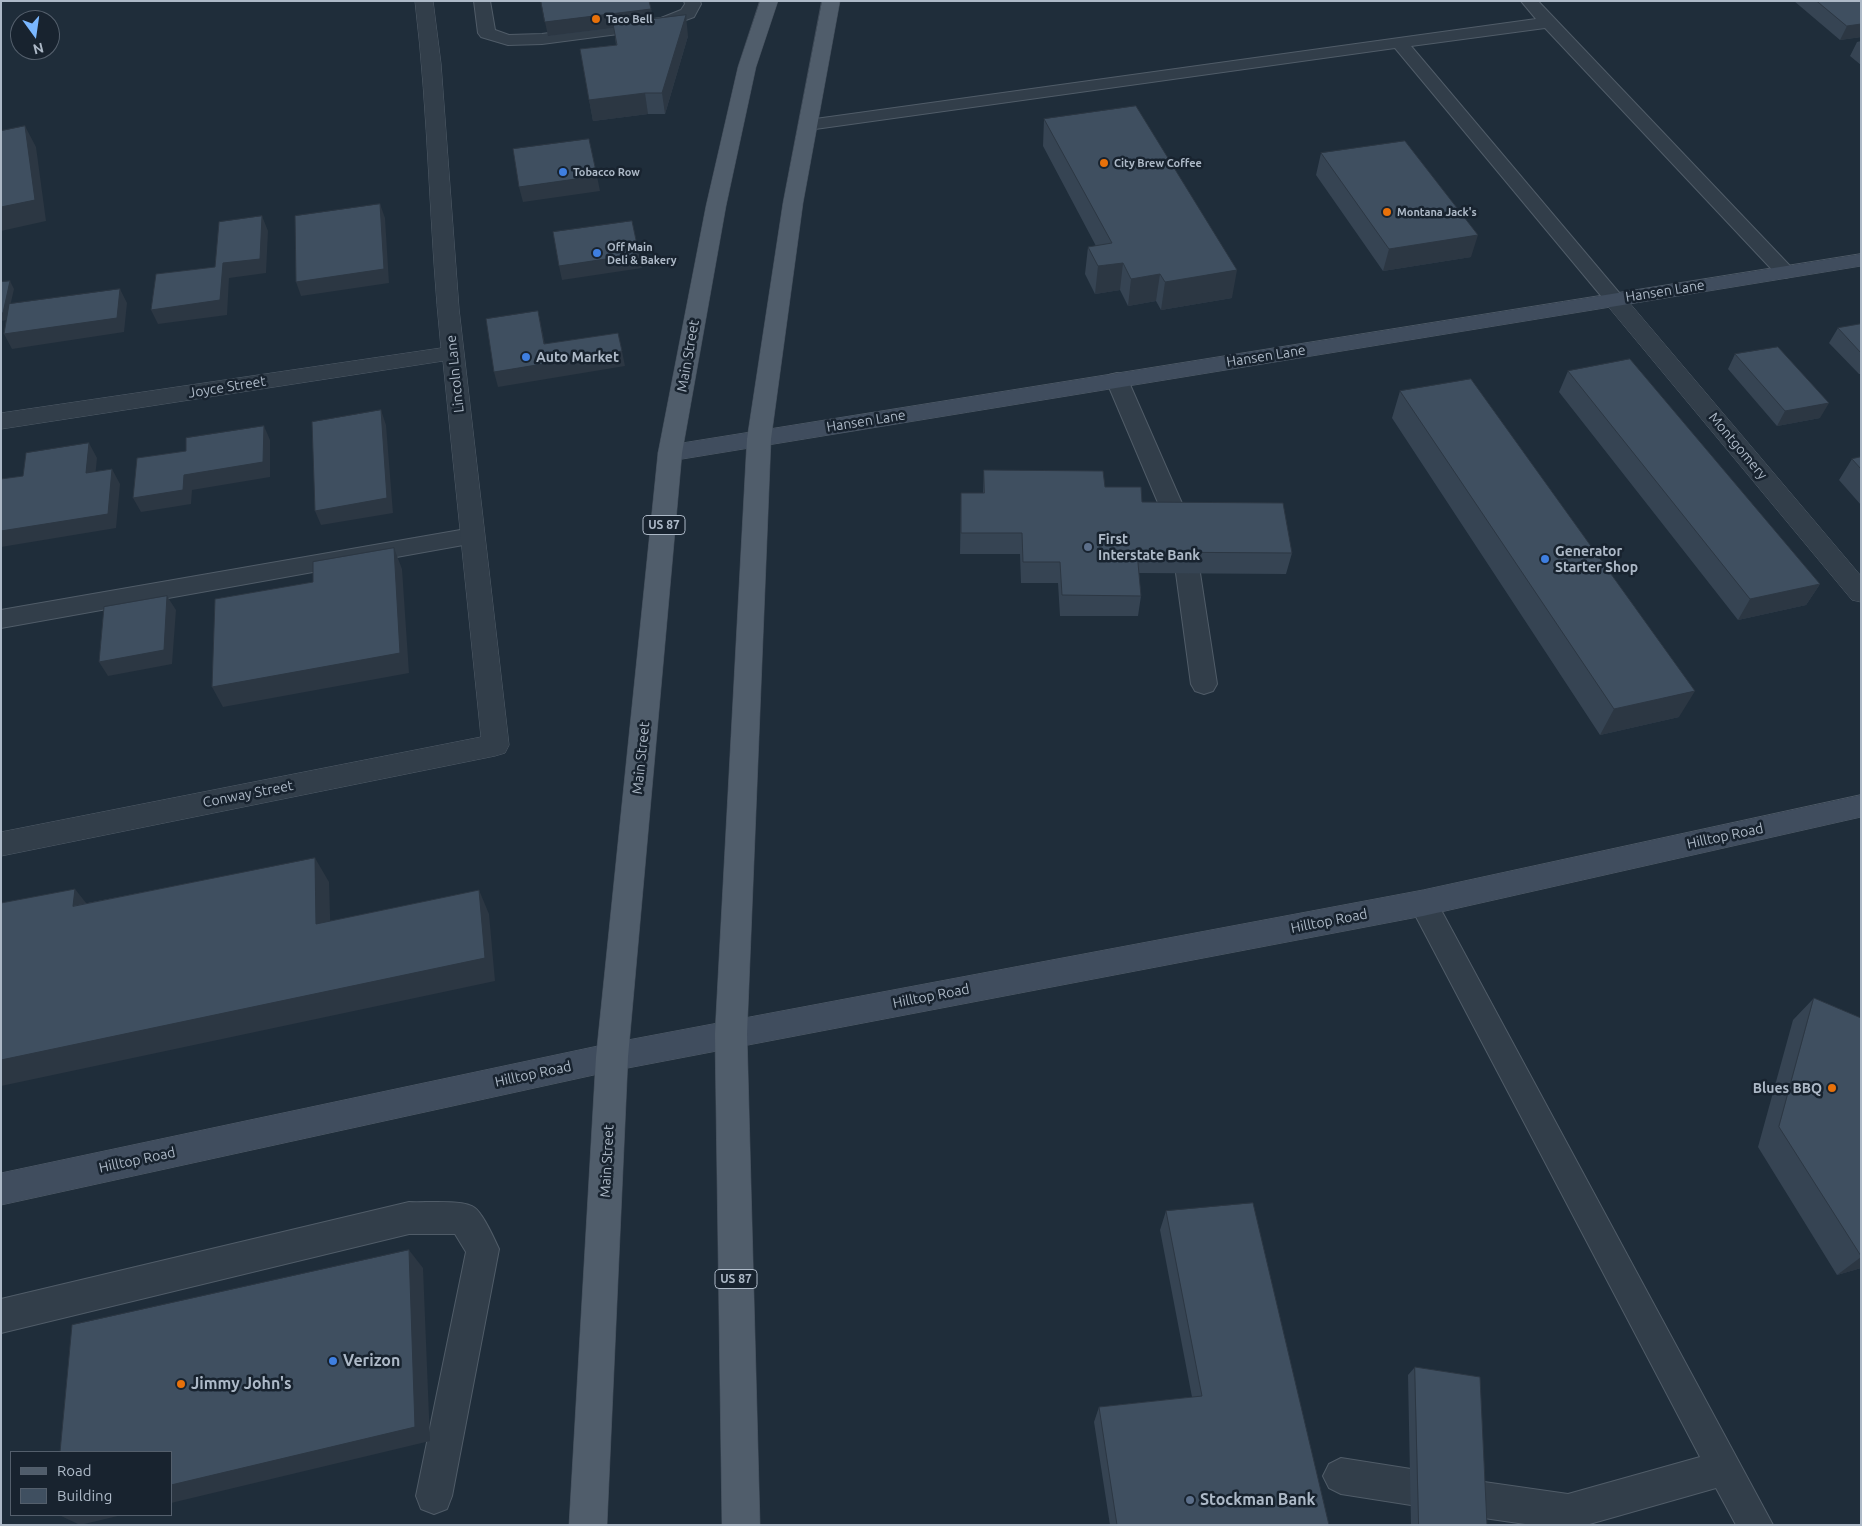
<!DOCTYPE html>
<style>
body{margin:0}
#map{position:relative;width:1862px;height:1526px;overflow:hidden;background:#1f2d3a;font-family:Ubuntu,sans-serif}
canvas{display:block}
.frame{position:absolute;inset:0;border:2px solid #adb9c7;pointer-events:none}
.legend{position:absolute;left:10px;top:1451px;width:162px;height:65px;box-sizing:border-box;background:#18232f;border:1px solid #545f6c;margin:0;padding:6px 9px;list-style:none;font-size:15px;color:#adb9c7}
.legend li{display:flex;align-items:center;gap:10px;height:25px}
.legend b{width:25px;border:1px solid #545f6c}
.north{position:absolute;left:10px;top:10px;width:50px;height:50px;box-sizing:border-box;background:#18232f;border:1px solid #545f6c;border-radius:50%;rotate:166deg;font-size:14px;font-weight:700;line-height:20px;text-align:center;color:#adb9c7}
.north::after{content:'';display:block;margin:auto;width:18px;height:22px;background:#7ab7ff;clip-path:polygon(50% 0,100% 100%,50% 72%,0 100%)}
</style>
<div id="map">
<canvas width="1862" height="1526"></canvas>
<div class="frame"></div>
<ul class="legend">
<li><b style="height:6px;background:#505d6b"></b>Road</li>
<li><b style="height:14px;background:#3f4f60"></b>Building</li>
</ul>
<div class="north">N</div>
</div>
<script>
const ctx = document.querySelector('canvas').getContext('2d');
ctx.lineJoin = 'round';
function trace(path, color, width, dash) { ctx.strokeStyle = color; ctx.lineWidth = width; ctx.lineCap = dash ? 'butt' : 'round'; ctx.setLineDash(dash || []); ctx.stroke(path); }
function fill(path, color) { ctx.fillStyle = color; ctx.fill(path, 'evenodd'); }
function drawText(font, color, halo, rows, align = 'center') {
  ctx.font = font + ' Ubuntu,sans-serif'; ctx.lineWidth = 5; ctx.setLineDash([]); ctx.textBaseline = 'middle'; ctx.strokeStyle = halo; ctx.fillStyle = color; for (const [text, x, y, turn = 0] of rows) {
    ctx.save(); ctx.translate(x, y); ctx.rotate((+turn || 0) * Math.PI / 180); ctx.textAlign = isNaN(turn) ? turn : align; if (halo) ctx.strokeText(text, 0, 0); ctx.fillText(text, 0, 0); ctx.restore();
  }
}
const lane = new Path2D(`
 M474,1h16l5,29 14,5 33,-1 119,-16 20,-8 4,-6 -1,-3h16l1,3 -7,13 -30,11 -122,16 -34,1 -27,-8 -3,-4z
 M1521,1h17l254,267 3,4 -3,4 -7,2 -7,-2 -233,-248 -134,18 210,249 3,4 -3,4 -7,2 -7,-2 -212,-255 -587,82 -6,-1 -3,-4 3,-4 6,-1 728,-101z
 M1117,373l8,2 3,5 63,144 -4,6 -8,2 -8,-2 -4,-6 -61,-144 3,-5z
 M472,528l8,2 4,6 -4,6 -479,86v-18z
 M1188,564l8,3 4,6 17,111 -4,7 -9,3 -9,-3 -4,-7 -15,-111 4,-6z
 M1423,891l10,4 340,630h-37l-20,-37 -130,37h-54l-55,-8 -13,-5 -5,-13 5,-13 13,-5 91,13 132,-37 -287,-546 -4,-8 4,-8z
 M409,1202c15,1 56,-3 66,6 8,6 20,32 24,41l-47,247 -5,13 -13,5 -13,-5 -5,-13 50,-244 -11,-18h-46l-408,99v-34z
 M1341,1458l70,11 13,5 5,13 -5,13 -13,5 -70,-11 -12,-6 -6,-12 6,-12z`);
const street = new Path2D(`
 M415,1h18l8,63 18,245 50,436 -4,8 -10,3 -494,100v-24l480,-95 -38,-376 -442,68v-16l440,-65c-12,-116 -12,-232 -26,-347z
 M1614,292l8,2 239,282v26l-9,-2 -246,-296 -3,-5 3,-5z`);
const secondary = new Path2D(`
 M1861,254v12l-1191,195 -8,-2 -4,-6 4,-6 8,-2z
 M1861,795v22l-438,99 -811,155 -611,134v-32l611,-130 811,-153z`);
const primary = new Path2D(`
 M760,1h18l-22,66 -30,139 -44,247 -54,604 -21,468h-38l27,-468 62,-604 48,-247 32,-139z
 M822,1h18l-37,202 -32,236 -24,595 13,491h-38l-7,-491 32,-595 36,-236z`);
trace(lane, '#505c68', 2);
trace(street, '#505c68', 1);
trace(secondary, '#505c68', 1);
trace(primary, '#3f4a57', 1);
fill(lane, '#323e4a');
fill(street, '#323e4a');
fill(secondary, '#404d5e');
fill(primary, '#505d6b');
fill(new Path2D(`
 M1794,1h65l2,2v34l-21,3z
 M651,9l2,10 35,17 -23,78h-17l-55,7 -13,-72 36,-4 -2,-17 -66,8z
 M1861,41v24l-11,-9 7,-14z
 M1044,119l188,179 -71,12 -5,-9 -28,5 -8,-16 -25,4 -10,-20 3,-27 8,-1 -53,-100z
 M1321,153l150,104 -88,14 -67,-96z
 M1861,324v50h-2l-30,-31 9,-15z
 M1735,354l85,64 -43,8 -49,-57z
 M1568,371l252,213 -14,21 -68,15 -179,-228z
 M1400,391l279,326 -79,18 -208,-317z
 M1861,457v48l-22,-25 13,-21z
 M984,470l121,17 37,15 150,51 -6,21 -147,-1 2,23 -3,20h-78l-2,-33h-37l-1,-29h-60l1,-61h22z
 M1814,998l47,20v250l-24,7 -79,-128 35,-127z
 M1166,1211l163,314h-219l-16,-103 5,-15 93,-10 -32,-167z
 M1415,1367l72,158h-76l-3,-150z`), '#364453');
fill(new Path2D(`
 M651,9l2,14 -105,13 -3,-14z
 M686,15l2,21 -23,78 -3,-21z
 M1861,24v13l-21,3 7,-14z
 M645,93l3,21 -55,7 -4,-21z
 M25,126l11,21 10,74 -45,10v-24z
 M597,176l3,15 -77,11 -4,-15z
 M380,204l5,14 4,65 -88,13 -5,-14z
 M262,216l6,15 -2,42 -37,5 -2,37 -69,9 -7,-14 72,-47z
 M1478,235l-7,22 -88,14 6,-22z
 M639,254l3,14 -80,12 -3,-14z
 M1123,263l-3,27 -25,4 3,-28z
 M1237,270l-5,28 -71,12 4,-28z
 M1160,274l-4,27 -28,5 3,-27z
 M10,281l4,8 -7,31 -6,1v-8z
 M120,289l7,14 -3,29 -112,17 -8,-15z
 M538,311l3,14 7,34 -4,-15z
 M622,351l3,15 -127,21 -4,-15z
 M1829,403l-9,15 -43,8 8,-15z
 M381,410l5,15 7,88 -72,12 -6,-14z
 M264,426l6,14v37l-78,13 -1,14 -50,8 -8,-14 51,-23z
 M89,443l8,15 -3,30 -8,-15z
 M112,469l8,15 -4,44 -115,19v-16z
 M394,548l8,21 7,104 -186,34 -11,-20z
 M1820,584l-14,21 -68,15 12,-21z
 M167,596l9,14 -4,54 -64,12 -9,-14z
 M1695,691l-16,26 -79,18 14,-26z
 M315,858l14,24 2,65 -15,-23z
 M75,889l19,24 -21,-7z
 M479,890l10,24 6,67 -494,105v-26z
 M409,1250l14,18 7,173 -259,62v-18z
 M1861,1257v11l-24,7z
 M59,1515h63l-42,10z`), '#2c3743');
const building = new Path2D(`
 M541,1h108l2,8 -106,13z
 M1817,1h42l2,2v21l-14,2z
 M686,15l-24,78h-17l-56,7 -9,-51 37,-4 -4,-21z
 M1136,106l101,164 -72,12 -5,-8 -29,5 -8,-16 -25,3 -10,-19 24,-4 -68,-124z
 M25,126l10,74 -34,7v-76z
 M589,139l8,37 -78,11 -6,-38z
 M1405,141l73,94 -89,14 -68,-96z
 M380,204l4,65 -88,13 -1,-66z
 M262,216l-2,43 -37,4 -3,37 -69,10 5,-36 59,-7 4,-45z
 M632,221l7,33 -80,12 -6,-34z
 M10,281l-7,32h-2v-31z
 M120,289l-3,29 -113,16 5,-30z
 M538,311l6,33 74,-11 4,18 -128,21 -8,-53z
 M1861,324v29l-23,-25z
 M1778,347l51,56 -44,8 -50,-57z
 M1630,359l190,225 -70,15 -182,-228z
 M1471,379l224,312 -81,18 -214,-318z
 M381,410l6,88 -72,13 -3,-89z
 M264,426l-1,36 -79,13 -1,15 -50,8 4,-40 49,-7v-13z
 M89,443l-3,30 26,-4 -4,45 -107,17v-52l22,-3 3,-23z
 M1861,457v12l-9,-10z
 M984,470l119,1 2,16h36l1,15 141,1 9,50 -155,-1 4,44 -79,-1 -2,-33h-37l-1,-29h-61v-40h23z
 M394,548l6,105 -188,34 3,-88 98,-17v-20z
 M167,596l-3,54 -65,12 5,-55z
 M315,858l1,66 163,-34 6,68 -484,102v-157l74,-14 -2,17z
 M1814,998l47,20v238l-82,-129z
 M1253,1203l76,322h-212l-18,-118 103,-11 -36,-185z
 M409,1250l6,177 -244,58v-33h-111l12,-127z
 M1415,1367l65,10 7,148h-68z`);
fill(building, '#3f4f60');
trace(building, '#2c3743', 1);
for (const [x, y, r, color] of [
 [596,19,5,"#e8710a"],
 [1104,163,5,"#e8710a"],
 [563,172,5,"#3f7fe0"],
 [1387,212,5,"#e8710a"],
 [597,253,5,"#3f7fe0"],
 [526,357,5,"#3f7fe0"],
 [1088,547,5,"#5c6f8a"],
 [1545,559,5,"#3f7fe0"],
 [1832,1088,5,"#e8710a"],
 [333,1361,5,"#3f7fe0"],
 [181,1384,5,"#e8710a"],
 [1190,1500,5,"#5c6f8a"]
]) { const dot = new Path2D(); dot.arc(x, y, r, 0, 2 * Math.PI); ctx.fillStyle = color; ctx.fill(dot); trace(dot, '#18232f', 2); }
drawText('bold 11px', '#adb9c7', '#18232f', [
 ["Taco Bell",606,19],
 ["City Brew Coffee",1114,163],
 ["Tobacco Row",573,172],
 ["Montana Jack's",1397,212],
 ["Off Main",607,247],
 ["Deli & Bakery",607,260]
], 'left');
for (const [x, y, w] of [
 [664,525,42],
 [736,1279,42]
]) { const box = new Path2D(); box.roundRect(x - w / 2, y - 9.5, w, 19, 4); ctx.fillStyle = '#18232f'; ctx.fill(box); trace(box, '#adb9c7', 1); }
drawText('bold 12px', '#adb9c7', null, [
 ["US 87",664,525],
 ["US 87",736,1279]
]);
drawText('14px', '#adb9c7', '#18232f', [
 ["Hansen Lane",1665,291,-9],
 ["Main Street",688,356,-80],
 ["Hansen Lane",1266,356,-9],
 ["Lincoln Lane",455,374,-96],
 ["Joyce Street",227,387,-9],
 ["Hansen Lane",866,421,-9],
 ["Montgomery",1738,446,50],
 ["Main Street",641,758,-84],
 ["Conway Street",248,794,-11],
 ["Hilltop Road",1725,836,-12],
 ["Hilltop Road",1329,921,-11],
 ["Hilltop Road",931,996,-11],
 ["Hilltop Road",533,1074,-12],
 ["Hilltop Road",137,1160,-12],
 ["Main Street",607,1161,-87]
]);
drawText('bold 14px', '#adb9c7', '#18232f', [
 ["Auto Market",536,357],
 ["First",1098,539],
 ["Interstate Bank",1098,555],
 ["Generator",1555,551],
 ["Starter Shop",1555,567],
 ["Blues BBQ",1822,1088,"right"]
], 'left');
drawText('bold 16px', '#adb9c7', '#18232f', [
 ["Verizon",343,1361],
 ["Jimmy John's",191,1384],
 ["Stockman Bank",1200,1500]
], 'left');
</script>
